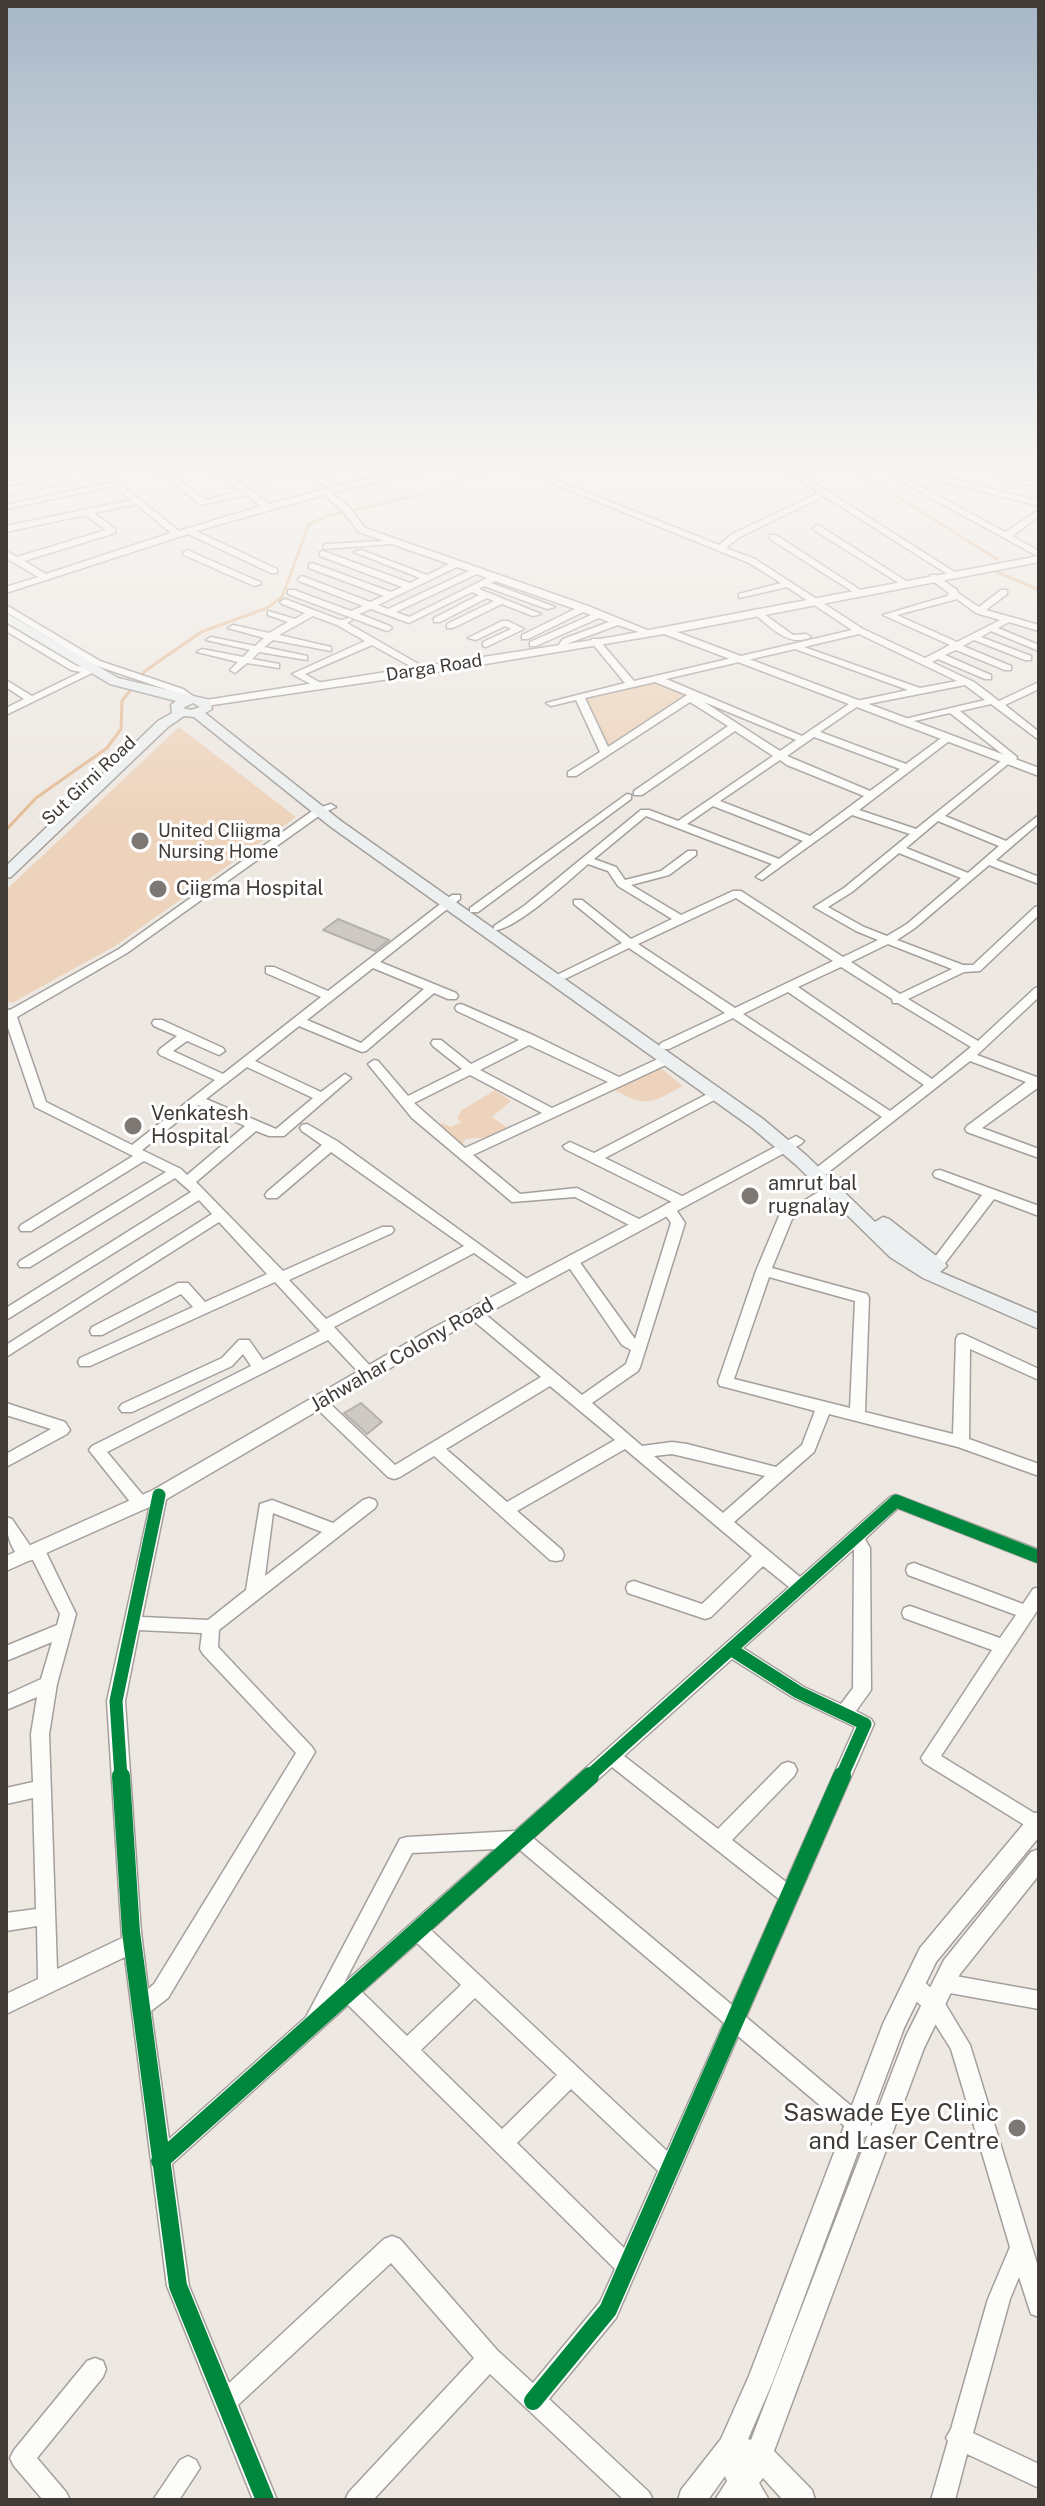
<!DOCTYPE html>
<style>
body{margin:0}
#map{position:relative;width:1045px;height:2506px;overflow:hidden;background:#eee8e2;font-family:"Public Sans",sans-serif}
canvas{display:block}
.frame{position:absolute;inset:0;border:8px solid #403b37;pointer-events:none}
</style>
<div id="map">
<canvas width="1045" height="2506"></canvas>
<div class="frame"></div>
</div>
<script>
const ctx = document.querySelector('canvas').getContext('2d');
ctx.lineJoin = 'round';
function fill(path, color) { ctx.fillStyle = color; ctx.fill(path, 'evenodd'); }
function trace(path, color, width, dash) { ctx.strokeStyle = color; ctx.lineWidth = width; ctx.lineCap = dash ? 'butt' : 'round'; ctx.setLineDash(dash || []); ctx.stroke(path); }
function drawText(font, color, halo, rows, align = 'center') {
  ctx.font = font + ' "Public Sans",sans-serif'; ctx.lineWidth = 6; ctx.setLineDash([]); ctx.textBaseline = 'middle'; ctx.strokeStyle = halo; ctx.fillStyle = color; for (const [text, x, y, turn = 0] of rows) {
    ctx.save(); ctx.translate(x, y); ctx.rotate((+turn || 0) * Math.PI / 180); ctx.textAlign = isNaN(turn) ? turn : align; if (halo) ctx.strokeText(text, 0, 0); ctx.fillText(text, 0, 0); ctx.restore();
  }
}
fill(new Path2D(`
 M657,682l29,13 -78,51 -22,-47z
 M179,727l117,90 -181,129 -103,57 -6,-3v-110z
 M658,1066l25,20c-31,16 -35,23 -68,4z
 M495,1090l16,11 -19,16 17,12 -19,8 -24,2 -4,5 -26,-17 6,-4 9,4 10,-5 -4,-4 5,-8z`), '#edd3bb');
trace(new Path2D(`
 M856,471l141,88
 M995,571l44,19
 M6,830l30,-32 71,-50 14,-19 1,-28 23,-30 56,-39 66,-24 15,-11 27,-73 19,-8 113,-26 43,-19`), '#e5bb95', 3);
const building = new Path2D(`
 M338,919l51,21 -14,11 -52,-21z
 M361,1403l21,19 -15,12 -23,-21z`);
fill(building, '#cec9c5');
trace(building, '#b5b0ab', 2);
const minor = new Path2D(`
 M56,471h16l-66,15v-4z
 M98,471h8l1,1 -4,2z
 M159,471h9l38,29 35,-9 -26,-20h9l15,11 49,-11h15l-59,15 25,18 60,-16 -25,-17h10l23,15 66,-15h16l-87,22 16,13 17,22 223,78 64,26 -5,3 -29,-10 -49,18 -4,6h-6l-2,-2 6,-8 46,-17 -10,-4 -63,28h-6v-4l61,-27 -8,-3 -55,27h-6v-4l53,-26 -80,-28 -4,2 64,24 -8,2 -63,-23 -5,3 62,25 -8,2 -31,-12 -49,24h-6v-4l47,-23 -7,-3 -47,24h-6v-4l45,-23 -7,-3 -63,31 -38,-14 -12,5 31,12 2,2 -5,3 -99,-37v-4h6l57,21 12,-5 -64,-25 -1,-2 4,-3 68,26 14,-6 -75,-28v-4l3,-1 79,29 11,-5 -82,-31v-4l3,-1 87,32 10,-5 -66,-26 7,-2 66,25 22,-11 -57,-20 -68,5v-4l3,-1 57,-3 -25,-9 -17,-22 -18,-15 -128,36 81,38v4h-6l-83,-39 -182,59v-6l32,-10 -32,-19v-7l11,6 89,-27 -21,-15 -79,17v-6l125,-26 -17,-14 -108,23v-4l110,-24 63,50 82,-25 -15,-11 -45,10zM136,504l35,29 -125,41 -22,-13 91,-28v-4l-21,-16zM457,567l12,4 -81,38 -10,-4zM477,574l10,4 -78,39 -13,-5z
 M522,471h11l186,74 13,-11 87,-41 -33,-22h10l160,102 -7,2 -125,-79 -86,42 -12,10 29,11 108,70 62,29 25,-13 -67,-30 64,-19 2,-3 -19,-14v-4h6l21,15 1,3 21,14 22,-17h6v4l-21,16 53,15v6l-30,-9 -11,6 41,17v6l-48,-20 -10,6 50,19v4h-6l-51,-20 -11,6 48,20v4h-6l-49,-20 -11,5 46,20v4h-6l-47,-20 -6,3 42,20 25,19 40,-19v7l-34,16 34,27v8l-48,-36 -31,7 57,46 -2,7h-7l-63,52 61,25 33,-26v8l-43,37 43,17v7l-50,-19 -74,63 -18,12 66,25h10l62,-58 4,-1v9l-59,56 -16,1 -56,27 70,42 57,-53 4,-1v10l-62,58 62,23v9l-57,41 57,21v9l-72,-26 -2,-3 2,-3 59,-44 -56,-21 -149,117h-10l-2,-3 2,-3 71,-55 -149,-99 -64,31h-8l-2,-3 2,-3 64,-30 -96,-65 -62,30 -4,1 -6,-4 65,-32 -48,-39v-4h8l49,39 41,-20 -54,-33 -10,-15 -20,-7c-17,15 -75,68 -94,66v-4l30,-20 117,-96h8l29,11 95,-65 -38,-25 -93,64h-8v-4l94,-65 -38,-24 -114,74h-8v-4l32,-20 -24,-52 -25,6 -5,-3 79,-20 -33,-40v-4h6l36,42 218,-51 -65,-43 -48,11v-4l42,-11 -32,-20zM957,599l19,14 24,7 -43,22 -60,-27zM859,634l98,47 -37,7 -116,-41zM795,649l113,41 -56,12 -50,34 -136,-57zM655,682l32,13 -79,52 -23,-49zM965,685l20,15 -89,21 5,3 49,-11 56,44 -90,72 -57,-19 94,-72 -9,-2 -38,28 -86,-32 38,-26zM704,702l92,38 -16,11zM814,737l86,32 -30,22 -83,-35zM780,760l7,5 77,31 -54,40 -90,-35zM713,806l90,35 -24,18 -92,-35zM852,815l58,19 -66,54 -30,19 42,24 22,9 -35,17 -102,-66h-8l-52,24 -50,-30 38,-10 27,-20v-4h-8l-27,20 -36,9 -9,-13 -22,-8 52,-43 126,48 -16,13 6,3zM938,821l61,25 -31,27 -62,-25zM899,853l62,25 -54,46 -20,12 -23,-9 -36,-20 24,-15zM736,898l97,63 -98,47 -97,-64zM888,944l64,25 -52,25 -49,-32zM841,967l51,32 1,4h5l73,44 -39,32 -134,-92zM788,992l136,93 -34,26 -147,-97z
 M897,471h24l118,30v5l-130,-33 -9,2 105,57 34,-22v6l-27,20 27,15v6l-150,-82z
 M997,473l42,10v4l-42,-10z
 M817,525l3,1 89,57 -7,2 -88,-55 -1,-2z
 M770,535h6l89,58 -7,2 -88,-56z
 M187,550l73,32 1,2 -7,2 -70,-31 -1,-2z
 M285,599l55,21 10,-2 2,2 -5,3 82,47 -8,2 -49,-27 -67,29 21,12 -8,2 -26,-14 73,-33 -28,-16 -24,-9 -34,19 52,12v4l-58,-11 -9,7 43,9v4l-48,-8 -7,7 27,5v4l-32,-5 -12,10 -5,-3 8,-8 -41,-10 5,-3 41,8 7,-7 -44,-10 5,-3 44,9 9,-8 -36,-10 5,-3 36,8 19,-11 -20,-7v-4l27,8 10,-6 -23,-9 -2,-2z
 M6,605l94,56 83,28 14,10 -8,2 -12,-8 -83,-28 -88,-53z
 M757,609l36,26 13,-1 5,3c-22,11 -40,-10 -57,-23v-4z
 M502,621h6l16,8 -38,18 -3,-1v-4l28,-13 -6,-3 -29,14 -8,-2z
 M6,624l71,42 10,2 5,5 -86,42v-7l18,-9 -18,-12v-7l26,16 49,-24 -10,-2 -65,-39z
 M627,794l4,1v4l-153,113h-8v-4z
 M331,804l5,3 -13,6 -196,140 -110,64 29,85 86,43 83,-65 -55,-25 -2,-3 2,-3 17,-13 -23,-10 -2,-3 2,-3h8l61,28 2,3 -6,4 -32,-14 -14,10 50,23 98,-77 -55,-24v-6h8l54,24 124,-96h8v4l-80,63 76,31 2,3 -2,3h-8l-14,-6 -68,58 -4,1 -63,-26 -44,35 66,31 24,-18 6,4 -67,58h-15l-13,-5 -60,51 87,89 99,-44h10l2,3 -2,3 -103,47 37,39 138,-73 -133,-94 -54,46h-10l-2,-3 2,-3 55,-47 -20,-14 -2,-3 2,-3 5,-1 30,17 197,143 -7,5 -5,-2 -48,-34 -140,74 40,43 2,4 -2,4h-10l-36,-38 -221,112 40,48 2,4 -2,4 -6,2 -6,-2 -43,-54 -3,-4 3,-4 159,-80 -8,-12 -11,12 -100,46h-10l-3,-4 3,-4 100,-46 17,-18h10l14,20 57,-29 -45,-49 -185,84h-10l-2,-4 2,-4 113,-51 -12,-13 -79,41h-10l-2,-4 2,-4 86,-44h10l17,19 62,-28 -48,-52 -213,135v-12l206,-131 -13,-14 -193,120v-12l185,-116 -16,-14 -145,89h-10l-2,-3 2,-3 146,-89 -22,-11 -113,70h-10l-2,-3 2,-3 112,-69 -98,-49 -29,-85v-13l4,1 109,-61 196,-140zM373,968l51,21 -63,54 -54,-23zM247,1067l66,31 -37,31 -70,-30zM198,1105l47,21 -58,49 -6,-6 -39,-19z
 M461,1004l74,32 84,41 43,-20h8l2,3 -2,3 -197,92 47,39 57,-6 66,33 2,3 -2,3h-10l-58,-30 -63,5 -100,-84 -44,-54 6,-4 4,1 30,35 54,-27 -29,-23 -2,-3 2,-3h8l30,24 48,-24 -62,-29 -2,-3 2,-3zM529,1045l79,37 -56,26 -72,-38zM470,1075l72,38 -77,35 -51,-45z
 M715,1090l5,1 1,3 -1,3 -115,61 81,40 2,3 -2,3h-10l-111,-55 -2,-3 7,-4 24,11z
 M940,1170l99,36v10l-45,-17 -58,76h-10l-2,-3 2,-3 56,-74 -47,-18 -2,-3 2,-3z
 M841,1178l5,1 2,3 -2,3 -54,34 -20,49 95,26 2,4 -4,114 88,22 3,-95 2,-4 5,-1 76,35v11l-69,-31 -1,90 70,25v12l-81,-29 -129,-33 -15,38 -80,70 66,55 90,-80 6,-2 143,55v13l-141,-55 -33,31 5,9 1,142 -15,21 15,8 3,5 -128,293 123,104 3,7 -3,7 -7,3 -7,-3 -117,-99 -122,282 -67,81 100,93 4,8h-29l-134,-126 -117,126h-28l4,-8 125,-134 -83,-95 -153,142 39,95h-24l-86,-214 -42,-329 -119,57v-20l32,-15 -1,-53 -31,5v-18l30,-4 -3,-111 -27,6v-16l27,-6 -2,-48 6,-37 -31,13v-15l35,-16 11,-37 -46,19v-15l51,-21 3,-11 -27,-54c-21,3 -27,-27 -27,-43l6,2 19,28 6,-2 6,1 33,68 -19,70 -8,50 8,235 65,-31 -15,-237 46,-210 6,-2 6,2 2,4 -25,122 66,3 38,-30 14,-86 12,-4 61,23 30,-23 6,-2 6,2 2,4 -2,4 -156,122 -1,17 94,100 3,5 -147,246 -17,13 18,128 137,-122 94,-178 7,-2 108,-6 274,-244 -26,-21 -52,51 -6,2 -77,-26 -2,-5 2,-5 6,-2 68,23 50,-48 -127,-107 -108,62 45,39 2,5 -2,5 -6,1 -6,-1 -116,-104 -34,21 -6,2 -6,-2 -74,-71 -3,-4 3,-4h10l71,67 146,-88 -72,-60 -2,-4 7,-5 5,1 103,86 44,-31 5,-14 -9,-5 -58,-85 7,-5 5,2 59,82 36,-116 -10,-15 7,-5 5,2 12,18 -45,144 -2,4 -46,32 50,43 30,-4 15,2 89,23 26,-22 13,-34 -90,-24 -5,-1 -2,-4 38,-111 23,-55zM769,1277l86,24 -5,107 -116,-29zM550,1386l65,54 -108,62 -61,-53zM672,1454l93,22 -42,37 -69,-57zM273,1513l49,19 -57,44zM854,1549l-1,139 -12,16 -37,-17 -61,-39zM139,1630l63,3 -2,16 3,5 93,99 -142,231 -6,5 -7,-57 -16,-231zM732,1659l60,38 63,30 -69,155 -54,-42 62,-64 3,-6 -3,-6 -6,-2 -6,2 -64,65 -94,-73zM612,1767l167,132 -47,106 -199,-167zM495,1849l-151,134 68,-130zM520,1850l204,173 -57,128 -236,-221zM417,1943l44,42 -54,51 -45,-44zM475,1998l82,77 -55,54 -81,-79zM348,2005l267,264 -15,33 -67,81 -36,-33 -97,-111 -8,-3 -8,3 -155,144 -40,-97 -17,-122zM571,2089l87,82 -34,77 -107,-105z
 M6,1403l59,19 5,8 -3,4 -61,33v-13l45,-25 -45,-14z
 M914,1563l109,41 10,-15 6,-2v21l-98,148 98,60v18l-115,-71 -3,-5 71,-108 -88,-32 -2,-5 2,-5 6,-2 90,32 16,-23 -108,-40 -2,-5 2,-5z
 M944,1974l95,17v18l-95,-17 -7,-2 -3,-7 3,-7z
 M913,1976l7,2 21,19 29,48 69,225v47l-8,-3 -12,-37 -9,22 -37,134 66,31v24l-72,-34 -12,46h-24l17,-59 -2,-3 5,-9 37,-130 22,-52 -59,-198 -24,-38 -21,-19 -3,-7 3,-7z
 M95,2358l8,3 3,8 -3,8 -66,81 29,34 4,8h-27l-29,-34 -4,-8 4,-8 73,-89z
 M188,2456l8,4 4,8 -21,32h-26l27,-40z`);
const tertiary = new Path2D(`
 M1039,556v6l-362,70 362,136v8l-375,-142 -214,36 -244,36 -6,-3 6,-3 406,-63z
 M796,1136l8,5 -3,3 -356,192 -280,164 -159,71v-15l147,-66 280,-162z
 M1039,1812v25l-103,125 -32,66 -131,353 -25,58 3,1 155,-404 38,-76 87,-108 8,-3v26l-79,99 -36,74 -150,403 38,39 3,10h-32l-20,-22 -4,5 10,17h-54l12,-19 -2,-5 -17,24h-30l3,-10 40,-51 28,-63 134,-352 37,-76 112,-134z`);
const secondary = new Path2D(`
 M6,613l112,65 92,22 2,9 -7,4 136,108 422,298 44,37 68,66 8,-5 6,2 55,43 3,4 -7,6 99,42v15l-116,-51 -33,-21 -95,-93 -44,-37 -420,-300 -137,-110 -10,-1 -16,11 -157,150 -5,1v-12l152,-145 14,-8 -1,-8 5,-4 -66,-17 -104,-62zM193,703l7,4 -9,3 -8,-2z`);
trace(minor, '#a49f9b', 3);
trace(tertiary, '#a49f9b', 3);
trace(secondary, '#a49f9b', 3);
fill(minor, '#fcfcfb');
fill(tertiary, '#fcfcfb');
fill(secondary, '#ecf0f0');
trace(new Path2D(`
 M6,496l119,-25`), '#cdcbc9', 3, [10, 5]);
trace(new Path2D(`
 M732,1650l66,42 67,32 -24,54
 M121,1778l-5,-77 43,-206
 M587,1778l309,-277 143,56`), '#00873e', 13);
trace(new Path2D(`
 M121,1776l10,156 47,354 87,214
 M160,2161l430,-385
 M533,2401l75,-91 234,-534`), '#00873e', 18);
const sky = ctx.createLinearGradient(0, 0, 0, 822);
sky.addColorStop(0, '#a7b7c7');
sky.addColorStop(0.57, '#f7f5f2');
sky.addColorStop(1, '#f7f5f200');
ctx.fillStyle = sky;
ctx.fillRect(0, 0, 1045, 822);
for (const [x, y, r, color] of [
 [140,841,10,"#7d7873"],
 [158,889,10,"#7d7873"],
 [133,1126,10,"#7d7873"],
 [750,1196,10,"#7d7873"],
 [1017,2128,10,"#7d7873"]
]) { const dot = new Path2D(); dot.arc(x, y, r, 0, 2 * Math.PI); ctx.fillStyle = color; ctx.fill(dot); trace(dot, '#fff', 3); }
drawText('18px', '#403b37', '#fff', [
 ["Darga Road",434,668,-9],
 ["Sut Girni Road",89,781,-43]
]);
drawText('18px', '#403b37', '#fff', [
 ["United CIiigma",158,831],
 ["Nursing Home",158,852]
], 'left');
drawText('20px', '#403b37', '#fff', [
 ["Ciigma Hospital",176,889],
 ["Venkatesh",151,1114],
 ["Hospital",151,1137],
 ["amrut bal",768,1184],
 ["rugnalay",768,1207]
], 'left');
drawText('20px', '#403b37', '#fff', [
 ["Jahwahar Colony Road",402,1355,-30]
]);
drawText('24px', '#403b37', '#fff', [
 ["Saswade Eye Clinic",999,2114],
 ["and Laser Centre",999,2142]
], 'right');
</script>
